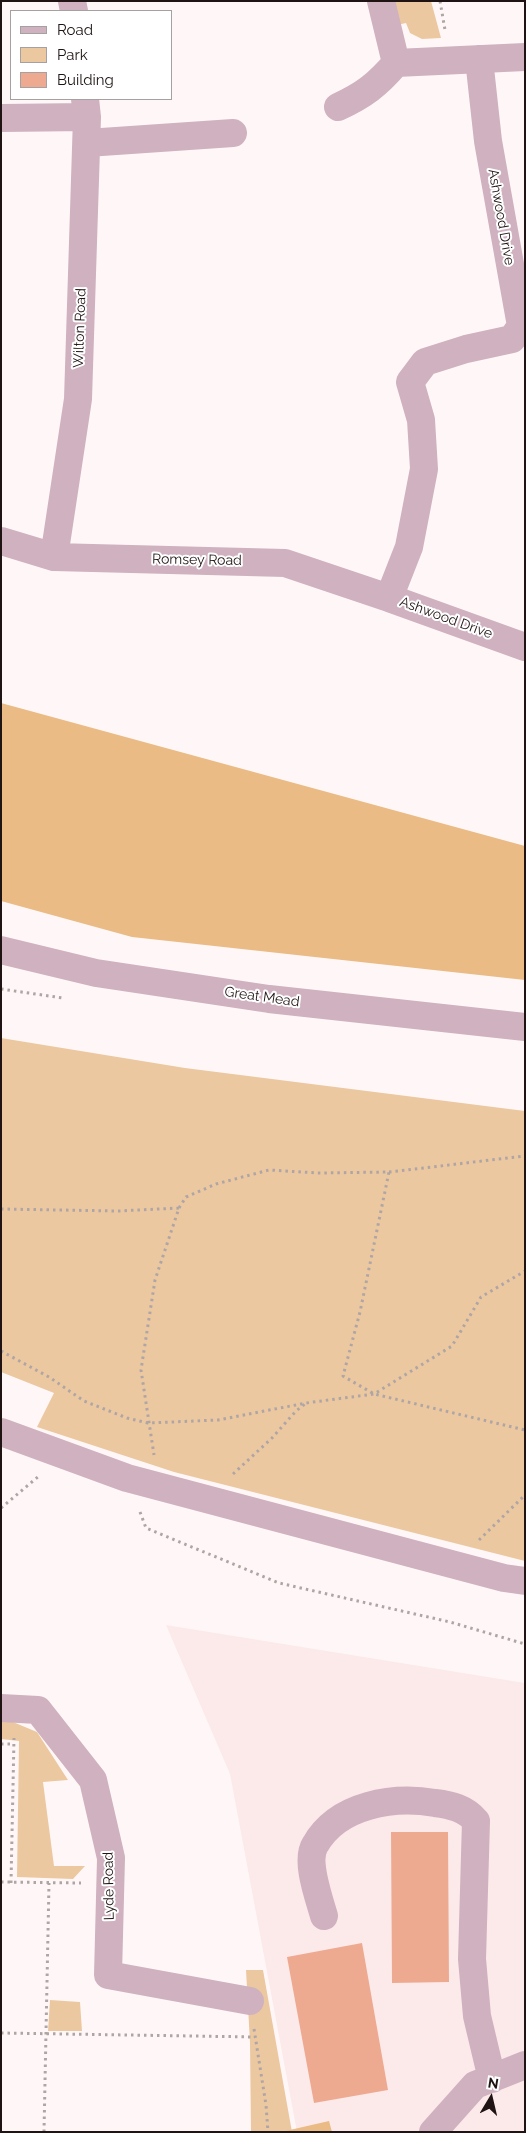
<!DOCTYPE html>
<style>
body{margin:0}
#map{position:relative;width:526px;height:2133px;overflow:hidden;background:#fff7f7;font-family:Raleway,sans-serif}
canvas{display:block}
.frame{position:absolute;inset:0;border:2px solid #1f1313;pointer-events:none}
.legend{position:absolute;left:10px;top:10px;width:162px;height:90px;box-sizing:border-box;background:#fff;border:1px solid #a5a1a1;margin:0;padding:6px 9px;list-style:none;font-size:15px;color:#1f1313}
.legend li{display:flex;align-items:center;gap:10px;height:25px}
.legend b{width:25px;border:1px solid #a5a1a1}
.north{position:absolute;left:466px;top:2073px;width:50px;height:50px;-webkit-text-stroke:4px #fff;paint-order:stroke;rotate:9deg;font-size:14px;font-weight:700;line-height:20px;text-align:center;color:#1f1313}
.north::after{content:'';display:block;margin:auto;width:18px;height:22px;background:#1f1313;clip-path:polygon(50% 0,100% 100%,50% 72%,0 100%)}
</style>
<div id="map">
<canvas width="526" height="2133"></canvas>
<div class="frame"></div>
<ul class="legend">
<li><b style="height:6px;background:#d0b1bf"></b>Road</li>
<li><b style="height:14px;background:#ecc8a1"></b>Park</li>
<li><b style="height:14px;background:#eeaa90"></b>Building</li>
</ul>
<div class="north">N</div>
</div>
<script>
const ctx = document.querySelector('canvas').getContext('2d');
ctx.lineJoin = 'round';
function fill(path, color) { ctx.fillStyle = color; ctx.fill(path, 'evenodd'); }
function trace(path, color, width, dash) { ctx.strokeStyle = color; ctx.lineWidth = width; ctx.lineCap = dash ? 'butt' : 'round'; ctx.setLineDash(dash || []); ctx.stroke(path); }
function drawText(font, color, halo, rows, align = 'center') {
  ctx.font = font + ' Raleway,sans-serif'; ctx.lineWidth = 4; ctx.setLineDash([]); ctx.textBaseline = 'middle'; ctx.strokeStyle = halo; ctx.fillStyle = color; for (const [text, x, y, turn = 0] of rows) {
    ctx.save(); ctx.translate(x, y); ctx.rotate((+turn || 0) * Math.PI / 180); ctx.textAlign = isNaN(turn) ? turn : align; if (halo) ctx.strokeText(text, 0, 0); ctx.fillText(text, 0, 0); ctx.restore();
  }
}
fill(new Path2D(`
 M166,1625l359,58v449h-228l-67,-358z`), '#fceaea');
fill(new Path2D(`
 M385,1h46l10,37 -19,1 -12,-6 -4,-10 -14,3z
 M1,1038l184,30 340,43v450l-351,-89 -137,-45 17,-34 -53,-21z
 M1,1717l36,15 31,48 -25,2 11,84h31l-12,13 -56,-2 2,-136 -18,-2z
 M246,1970h17l29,162h-41l-1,-89z
 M50,2000l30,2 2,29h-34z`), '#ecc8a1');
fill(new Path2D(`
 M1,703l524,143v134l-393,-43 -131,-36z
 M329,2121l3,11h-51z`), '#eabb85');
fill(new Path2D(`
 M391,1832h57l1,150 -57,1z
 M362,1943l26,147 -74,13 -27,-146z`), '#eeaa90');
trace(new Path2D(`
 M440,1l5,29
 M1,989l62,9
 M389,1172l136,-16
 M179,1208l7,-11 30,-13 53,-14 49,3 71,-1 -29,140 -17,64 31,18 151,36
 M1,1209l117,2 61,-3 -24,72 -14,90 13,85
 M1,1351l48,26 35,24 43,17 21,5 70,-3 88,-17 68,-9 78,-48 29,-49 44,-26
 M233,1474l39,-36 24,-27 9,-7
 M1,1508l38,-32
 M140,1512l6,16 133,55 171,39 75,22
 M479,1540l46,-45
 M1,1744h12
 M1,1882l80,1
 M11,1883l3,-145
 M254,2029l12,76 2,27
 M1,2033l254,4
 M44,2132l5,-249`), '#afa5a5', 3, [2.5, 4]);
trace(new Path2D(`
 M72,1l2,10
 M479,59l9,82 33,185 -9,13 -46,10 -41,13 -15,20 11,38 3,49 -15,78 -20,51 136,49
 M396,63l129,-6
 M338,107c26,-12 39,-22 58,-44l-15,-62
 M1,118l86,-1
 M87,143l146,-10
 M1,541l53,16 231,6 104,35
 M54,557l24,-158 9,-282 -2,-18
 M1,950l95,23 173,26 256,28
 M1,1432l126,46 377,100 21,3
 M1,1708l37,2 55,70 18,78 -3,117 142,26
 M324,1916c-5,-18 -19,-55 -9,-71 23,-41 79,-49 120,-42 16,2 30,5 41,18l-4,138 5,57 15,63
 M433,2132l42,-47 50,-20`), '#d0b1bf', 28);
drawText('14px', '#1f1313', '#fff', [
 ["Ashwood Drive",501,217,80],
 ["Wilton Road",80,328,-88],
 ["Romsey Road",197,560,1],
 ["Ashwood Drive",446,618,20],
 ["Great Mead",262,997,8],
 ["Lyde Road",109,1886,-91]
]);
</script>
